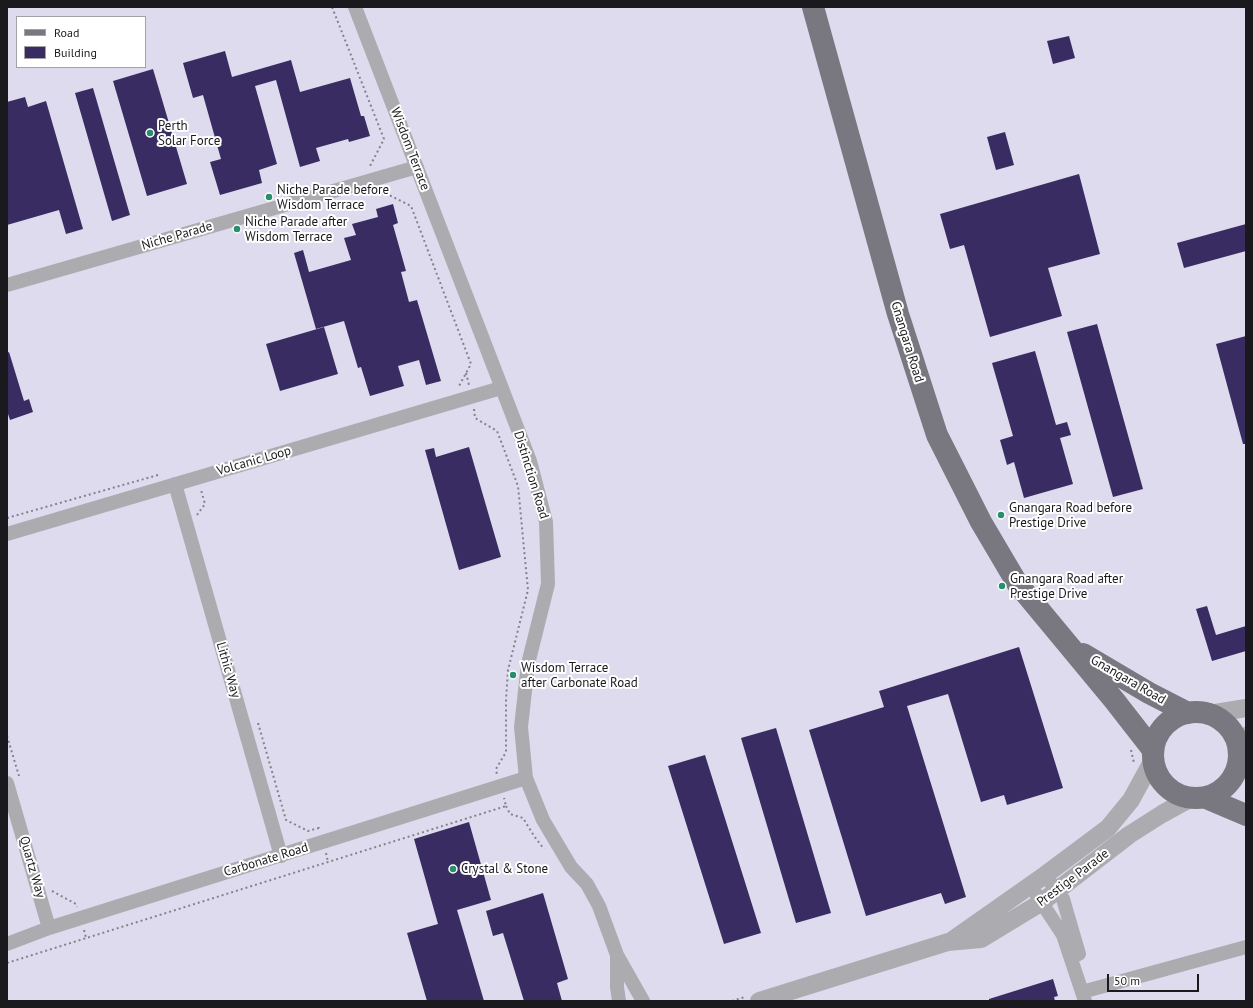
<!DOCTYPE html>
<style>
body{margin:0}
#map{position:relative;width:1253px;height:1008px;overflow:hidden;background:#e9e8f3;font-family:"PT Sans",sans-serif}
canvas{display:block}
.frame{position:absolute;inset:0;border:8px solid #1a191d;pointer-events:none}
.legend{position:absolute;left:16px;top:16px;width:130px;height:52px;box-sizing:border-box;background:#fff;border:1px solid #a3a3a5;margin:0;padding:5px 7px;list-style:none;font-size:12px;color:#1a191d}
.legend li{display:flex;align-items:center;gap:8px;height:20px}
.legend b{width:20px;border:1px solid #a3a3a5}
.scale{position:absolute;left:1107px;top:974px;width:92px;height:18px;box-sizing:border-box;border:2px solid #1a191d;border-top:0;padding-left:5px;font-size:12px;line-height:14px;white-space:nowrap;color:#1a191d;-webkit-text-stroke:3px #fff;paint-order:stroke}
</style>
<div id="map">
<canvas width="1253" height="1008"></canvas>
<div class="frame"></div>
<ul class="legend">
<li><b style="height:5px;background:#797880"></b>Road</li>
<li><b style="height:11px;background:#382c62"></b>Building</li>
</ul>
<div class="scale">50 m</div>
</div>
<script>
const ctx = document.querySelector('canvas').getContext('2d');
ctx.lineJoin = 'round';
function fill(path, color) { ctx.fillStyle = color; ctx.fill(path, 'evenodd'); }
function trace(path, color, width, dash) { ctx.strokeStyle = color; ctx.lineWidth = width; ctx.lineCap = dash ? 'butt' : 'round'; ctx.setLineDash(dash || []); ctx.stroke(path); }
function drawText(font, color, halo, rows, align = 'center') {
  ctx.font = font + ' "PT Sans",sans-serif'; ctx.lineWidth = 4; ctx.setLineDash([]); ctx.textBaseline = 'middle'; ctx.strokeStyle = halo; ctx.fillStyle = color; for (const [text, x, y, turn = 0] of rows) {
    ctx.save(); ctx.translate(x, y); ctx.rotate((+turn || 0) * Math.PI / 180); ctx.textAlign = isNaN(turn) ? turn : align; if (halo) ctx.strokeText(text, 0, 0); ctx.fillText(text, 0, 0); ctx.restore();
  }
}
fill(new Path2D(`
 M7,7h1239v994h-1239zM17,17h128v50h-128z`), '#dddbed');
fill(new Path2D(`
 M1069,36l6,22 -22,6 -6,-23z
 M225,51l7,26 59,-17 9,32 50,-14 11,38h3l6,20 -21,6 -1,-3 -32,9 4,13 -20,6 -24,-87 -21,6 22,78 -18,6 3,13 -42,12 -10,-33 11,-3 -18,-64 -10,3 -10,-35z
 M153,69l34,115 -40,12 -34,-115z
 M93,88l37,127 -18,6 -37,-128z
 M25,97l3,10 18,-6 37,128 -17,5 -7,-24 -52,15v-123z
 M1005,132l9,33 -18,5 -9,-33z
 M1079,174l21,80 -52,14 14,48 -72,21 -26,-92 -14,4 -10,-35z
 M393,204l5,19 -5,2 13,46 -5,1 8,30 8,-2 24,81 -15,4 -7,-25 -21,6 6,20 -34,10 -9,-29 -3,1 -14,-47 -28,8 -22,-76 9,-3 6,22 42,-12 -7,-22 12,-3 -4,-11 26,-7 -2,-8z
 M1246,224v27l-62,17 -7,-25z
 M1097,324l46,165 -30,8 -46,-165z
 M324,327l14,47 -58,17 -14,-47z
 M1246,336v108h-3l-27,-100z
 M1035,351l21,74 11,-3 4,13 -11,3 13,46 -49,14 -10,-36 -7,3 -7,-25 13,-4 -21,-73z
 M9,352l15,49 5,-2 4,13 -23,8 -3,-9v-58z
 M469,447l32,110 -42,13 -34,-120 9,-2 2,9z
 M1207,606l9,29 30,-9v25l-34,10 -16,-52z
 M1019,647l44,141 -56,17 -3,-10 -23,7 -33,-108 -41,12 59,191 -21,7 -4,-11 -75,23 -57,-186 75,-23 -5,-16z
 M776,728l55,185 -35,10 -55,-185z
 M705,755l56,178 -37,11 -56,-178z
 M469,822l22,78 -34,10 27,91h-57l-20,-68 31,-9 -24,-85z
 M543,893l25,86 -11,4 5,18h-38l-21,-68 -10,3 -7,-25z
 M1053,979l5,17 -4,1 1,4h-66v-2z`), '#382c62');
trace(new Path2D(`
 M332,7l52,132 -14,27
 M378,192l1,3 6,-2 26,13 60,158 -12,22
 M466,373l3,12
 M474,409l1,9 22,13 21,55 10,104 -20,80 -2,30v52l-10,17 1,6
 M197,515l8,-11 -4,-14
 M7,518l151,-43
 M258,723l28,97 22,11 11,-3v2
 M7,736l12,40
 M1131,750l3,13
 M506,806l4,8 13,4 11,18 10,13
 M326,853l2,9
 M52,891l24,13 1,3
 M84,930l2,8
 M7,963l499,-157 -2,-8
 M732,1001l13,-4`), '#83828a', 2, [2, 3]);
trace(new Path2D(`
 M355,7l175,454 16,61 2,62 -20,80 -7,63 5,51 17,42 28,47 16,17 12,22 18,49 26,46
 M7,285l410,-118
 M175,484l106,372
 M7,534l494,-146
 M7,783l42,145
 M1045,875l18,24 16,55
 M1030,885l33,50 22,66
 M7,944l42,-16 477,-150
 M617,957v30l2,14
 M1082,992l164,-45`), '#acacb0', 14);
trace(new Path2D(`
 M1209,714l37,-6
 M1239,755l7,-19
 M951,941l94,-66 63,-47 23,-28 23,-42
 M759,1001l189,-59 33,-3 61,-37 87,-67 33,-21 29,-16`), '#acacb0', 18);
trace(new Path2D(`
 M813,7l85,307 39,121 44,87 36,61 97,117 39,50
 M1083,654l66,39 39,20
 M1153 755a43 43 0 1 1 86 0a43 43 0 1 1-86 0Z
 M1206,798l40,17`), '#797880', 22);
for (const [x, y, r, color] of [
 [150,133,4,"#278f6d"],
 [269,197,4,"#278f6d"],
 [237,229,4,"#278f6d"],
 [1001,515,4,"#278f6d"],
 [1002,586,4,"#278f6d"],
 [513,675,4,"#278f6d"],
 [453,869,4,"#278f6d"]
]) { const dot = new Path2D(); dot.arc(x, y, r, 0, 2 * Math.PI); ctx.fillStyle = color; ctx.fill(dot); trace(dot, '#fff', 1.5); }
drawText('13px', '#1a191d', '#fff', [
 ["Perth",158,126],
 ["Solar Force",158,141],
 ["Niche Parade before",277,190],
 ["Wisdom Terrace",277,205],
 ["Niche Parade after",245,222],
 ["Wisdom Terrace",245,237],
 ["Gnangara Road before",1009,508],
 ["Prestige Drive",1009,523],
 ["Gnangara Road after",1010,579],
 ["Prestige Drive",1010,594],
 ["Wisdom Terrace",521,668],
 ["after Carbonate Road",521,683],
 ["Crystal & Stone",461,869]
], 'left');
drawText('13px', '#1a191d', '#fff', [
 ["Wisdom Terrace",410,149,69],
 ["Niche Parade",177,236,-16],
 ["Gnangara Road",907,342,73],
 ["Volcanic Loop",254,461,-16],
 ["Distinction Road",531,475,73],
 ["Lithic Way",228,670,74],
 ["Gnangara Road",1128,680,30],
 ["Carbonate Road",266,860,-17],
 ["Quartz Way",32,867,74],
 ["Prestige Parade",1073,878,-37]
]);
</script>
